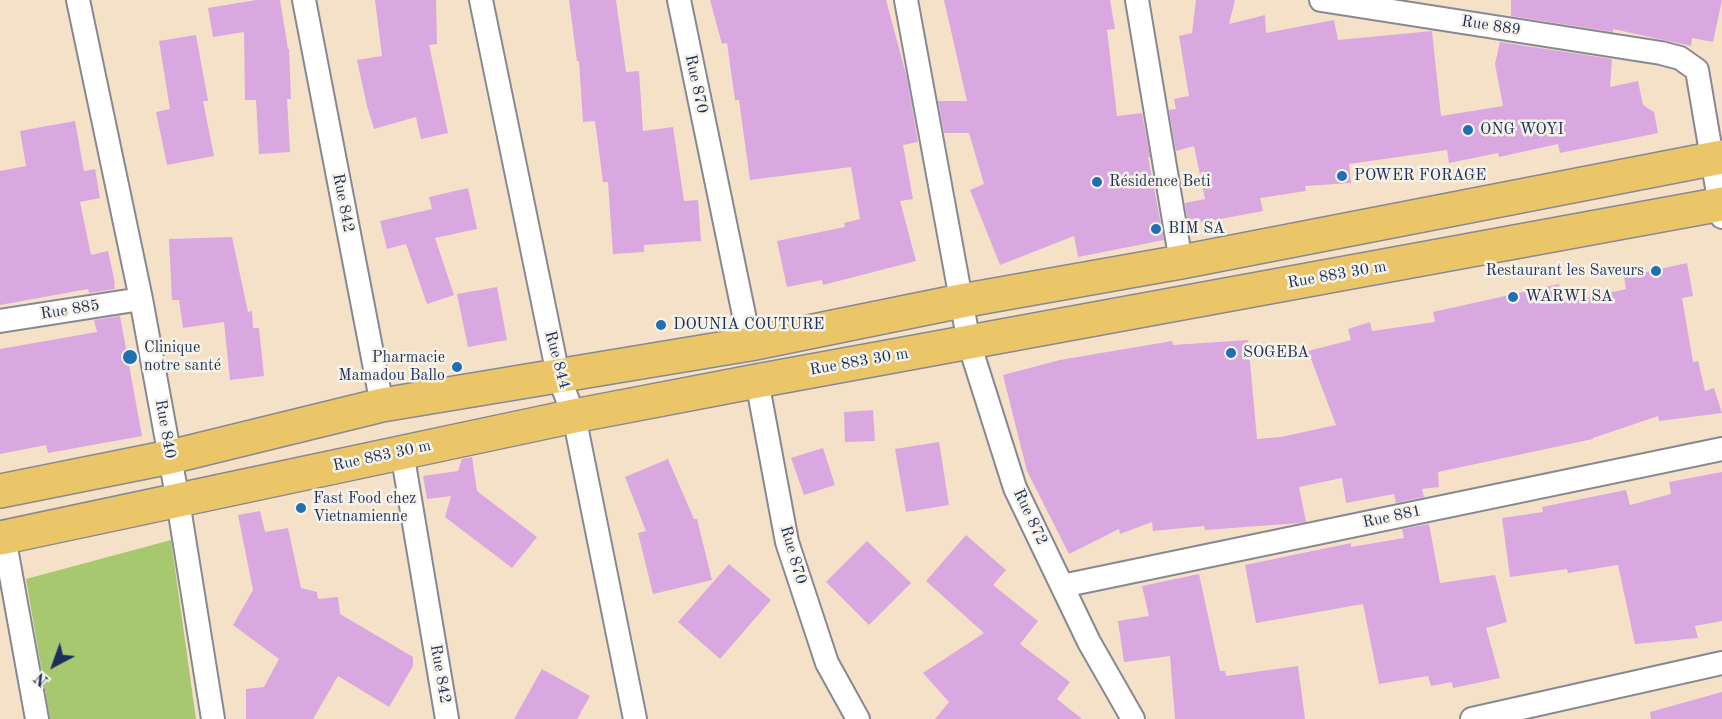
<!DOCTYPE html>
<meta charset="utf-8">
<style>
body{margin:0}
#map{position:relative;width:1722px;height:719px;overflow:hidden;background:#f5e1c8;font-family:"Old Standard TT",serif}
canvas{display:block}
.north{position:absolute;left:24px;top:635px;width:60px;height:60px;-webkit-text-stroke:4px #f7f3e8;paint-order:stroke;rotate:221deg;font-size:16px;font-weight:700;line-height:24px;text-align:center;color:#1b2f5e}
.north::after{content:'';display:block;margin:auto;width:21px;height:27px;background:#1b2f5e;clip-path:polygon(50% 0,100% 100%,50% 72%,0 100%)}
</style>
<div id="map">
<canvas width="1722" height="719"></canvas>
<div class="north">N</div>
</div>
<script>
const ctx = document.querySelector('canvas').getContext('2d');
ctx.lineJoin = 'round';
function fill(path, color) { ctx.fillStyle = color; ctx.fill(path, 'evenodd'); }
function trace(path, color, width, dash) { ctx.strokeStyle = color; ctx.lineWidth = width; ctx.lineCap = dash ? 'butt' : 'round'; ctx.setLineDash(dash || []); ctx.stroke(path); }
function drawText(font, color, halo, rows, align = 'center') {
  ctx.font = font + ' "Old Standard TT",serif'; ctx.lineWidth = 5; ctx.setLineDash([]); ctx.textBaseline = 'middle'; ctx.strokeStyle = halo; ctx.fillStyle = color; for (const [text, x, y, turn = 0] of rows) {
    ctx.save(); ctx.translate(x, y); ctx.rotate((+turn || 0) * Math.PI / 180); ctx.textAlign = isNaN(turn) ? turn : align; if (halo) ctx.strokeText(text, 0, 0); ctx.fillText(text, 0, 0); ctx.restore();
  }
}
fill(new Path2D(`
 M171,540l25,179h-146l-24,-140z`), '#a8c870');
fill(new Path2D(`
 M256,0h24l8,49h1l2,50h-4l3,53 -31,2 -3,-54h-11l-1,-68 -31,5 -5,-29z
 M375,0h61l1,44 -8,1 19,88 -27,6 -5,-22 -42,12 -7,-23 -10,-46 25,-4z
 M569,0h47l10,72 13,-1 4,60 30,-4 11,74 14,-1 3,41 -57,4v7l-31,2 -5,-72h-5l-8,-61 -12,1 -4,-61h-2z
 M710,0h176l21,78 11,64 -15,3 10,54 -13,2 16,60 -93,24 -1,-5 -35,7 -10,-46 68,-14 -1,-4 16,-4 -9,-52 -101,13 -11,-80h-4l-8,-57 -5,1z
 M944,0h166l5,29 -8,1 10,86 25,-3 8,44h-2l16,83 -86,17 -4,-21 -74,29 -30,-75 14,-6 -15,-51h-25l-6,-32h29z
 M1196,0h39l-6,24 36,-9 1,18 68,-13 4,20 94,-9 9,85 62,-10 -8,-42 5,-22 112,17 -2,28 28,-6 5,24 11,7 4,21 -98,20 -2,-9 -59,13 -1,-4 -49,10 -2,-13 -98,14 2,19 -46,3 1,5 -46,7 3,13 -75,14 -3,-22 20,-4 -11,-53 -18,5 -7,-41 7,-1 -2,-10 15,-3 -10,-60 13,-3z
 M1511,0h211l-9,42 -21,-4 -1,8 -78,-17v3l-102,-16z
 M196,35l12,66h-5l11,55 -47,9 -11,-53 14,-3 -11,-68z
 M75,121l9,50 11,-2 5,29 -20,4 11,53 17,-4 7,32 -1,1 1,5 -26,4 -1,-4 -88,16v-134l26,-5 -6,-35z
 M468,188l9,41 -42,9 19,57 -27,9 -21,-60 -19,5 -7,-28 52,-12 -3,-12z
 M232,237l16,75 4,-1 1,17h6l5,48 -34,4 -6,-58 -41,6 -4,-28h-7l-3,-61z
 M1687,263l6,33 -11,2 11,64 5,-1 7,30 9,-3 8,25 -63,8 -1,-5 -65,22v1l-155,33 1,15 -17,2 2,8 -28,6 -2,-9 -48,9 -4,-25 -43,9 7,35 -6,1 -95,7 -1,-4 -51,5 -1,-9 -32,12 -1,-5 -50,25 -42,-83 -24,-96 57,-15 112,-19 1,4 75,-5 9,99 24,-2 55,-12 -28,-74 43,-11 -3,-11 22,-7 2,9 63,-9 -2,-10 126,-28 4,19 63,-14 -2,-12z
 M497,287l10,53 -39,7 -11,-53z
 M120,316l22,120 -94,17 -2,-8 -46,9v-105l97,-17 -3,-12z
 M873,410l2,31 -30,1 -1,-30z
 M939,442l10,63 -43,7 -11,-63z
 M823,448l12,37 -31,10 -13,-37z
 M472,457l5,34 60,46 -25,31 -67,-51 6,-21 -24,3 -4,-23 35,-5 4,-12z
 M668,459l26,60h3l15,61 -59,14 -15,-61 8,-2 -21,-54z
 M1722,472v149l-27,5 3,12 -63,6 -17,-79 -50,8 -1,-4 -57,8 -8,-59 41,-6 -1,-5 84,-17 4,15 41,-11 -2,-12z
 M260,511l5,21 23,-4 13,60 16,4 1,7 20,-2 2,17 73,43v9l-24,41 -51,-31 -25,43h-67v-30l18,-2 15,-28 -46,-34 20,-35 -15,-75z
 M1429,524l11,59 55,-8 12,47 -21,6 14,50 -47,10 -1,-6 -21,4 -3,-10 -49,8 -16,-80 -107,19 -11,-58 106,-22v4l53,-9 -2,-9z
 M966,535l40,35 -13,15 45,36 -18,23 50,38 -13,17 25,20h-147l14,-17 -26,-29 61,-40 -58,-52z
 M867,541l44,42 -42,42 -43,-43z
 M729,564l42,36 -51,59 -42,-37z
 M1199,574l21,97h5l1,5 72,-10 7,53h-130l-5,-63 -46,6 -6,-41 31,-5 -7,-30z
 M542,669l48,27 -13,23h-63z
 M1722,692v27h-71l-1,-7z`), '#daa8e0');
const street = new Path2D(`
 M78,0l63,299 37,202 35,218
 M304,0l78,405
 M481,0l77,375 16,41 61,303
 M679,0l71,344
 M906,0l63,343 46,145 74,154 44,77
 M1137,0l44,262
 M1321,0l340,53 19,5 17,12 25,147
 M0,321l141,-22
 M757,381l30,161 40,121 31,56
 M402,452l45,267
 M4,537l33,182
 M1062,586l660,-137
 M1472,719l250,-56`);
const primary = new Path2D(`
 M0,491l170,-34 212,-52 368,-61 211,-43 220,-39 541,-105
 M0,538l574,-122 183,-35 965,-177`);
trace(street, '#888893', 26);
trace(primary, '#888893', 36);
trace(street, '#fff', 22);
trace(primary, '#ebc669', 33);
for (const [x, y, r, color] of [
 [1468,130,6,"#1f6fb2"],
 [1342,176,6,"#1f6fb2"],
 [1097,182,6,"#1f6fb2"],
 [1156,229,6,"#1f6fb2"],
 [1656,271,6,"#1f6fb2"],
 [1513,297,6,"#1f6fb2"],
 [661,325,6,"#1f6fb2"],
 [1231,353,6,"#1f6fb2"],
 [130,357,8,"#1f6fb2"],
 [457,367,6,"#1f6fb2"],
 [301,508,6,"#1f6fb2"]
]) { const dot = new Path2D(); dot.arc(x, y, r, 0, 2 * Math.PI); ctx.fillStyle = color; ctx.fill(dot); trace(dot, '#f7f3e8', 2); }
drawText('16px', '#1b2f5e', '#f7f3e8', [
 ["Rue 889",1491,26,9],
 ["Rue 870",696,84,78],
 ["Rue 842",343,203,79],
 ["Rue 883 30 m",1337,275,-10],
 ["Rue 885",70,310,-9],
 ["Rue 844",557,360,75],
 ["Rue 883 30 m",859,362,-10],
 ["Rue 840",165,429,80],
 ["Rue 883 30 m",382,456,-12],
 ["Rue 872",1030,517,65],
 ["Rue 881",1392,517,-12],
 ["Rue 870",793,555,74],
 ["Rue 842",440,674,80]
]);
drawText('16px', '#1b2f5e', '#f7f3e8', [
 ["ONG WOYI",1480,130],
 ["POWER FORAGE",1354,176],
 ["Résidence Beti",1109,182],
 ["BIM SA",1168,229],
 ["Restaurant les Saveurs",1644,271,"right"],
 ["WARWI SA",1525,297],
 ["DOUNIA COUTURE",673,325],
 ["Clinique",144,348],
 ["notre santé",144,366],
 ["SOGEBA",1243,353],
 ["Pharmacie",445,358,"right"],
 ["Mamadou Ballo",445,376,"right"],
 ["Fast Food chez",313,499],
 ["Vietnamienne",313,517]
], 'left');
</script>
